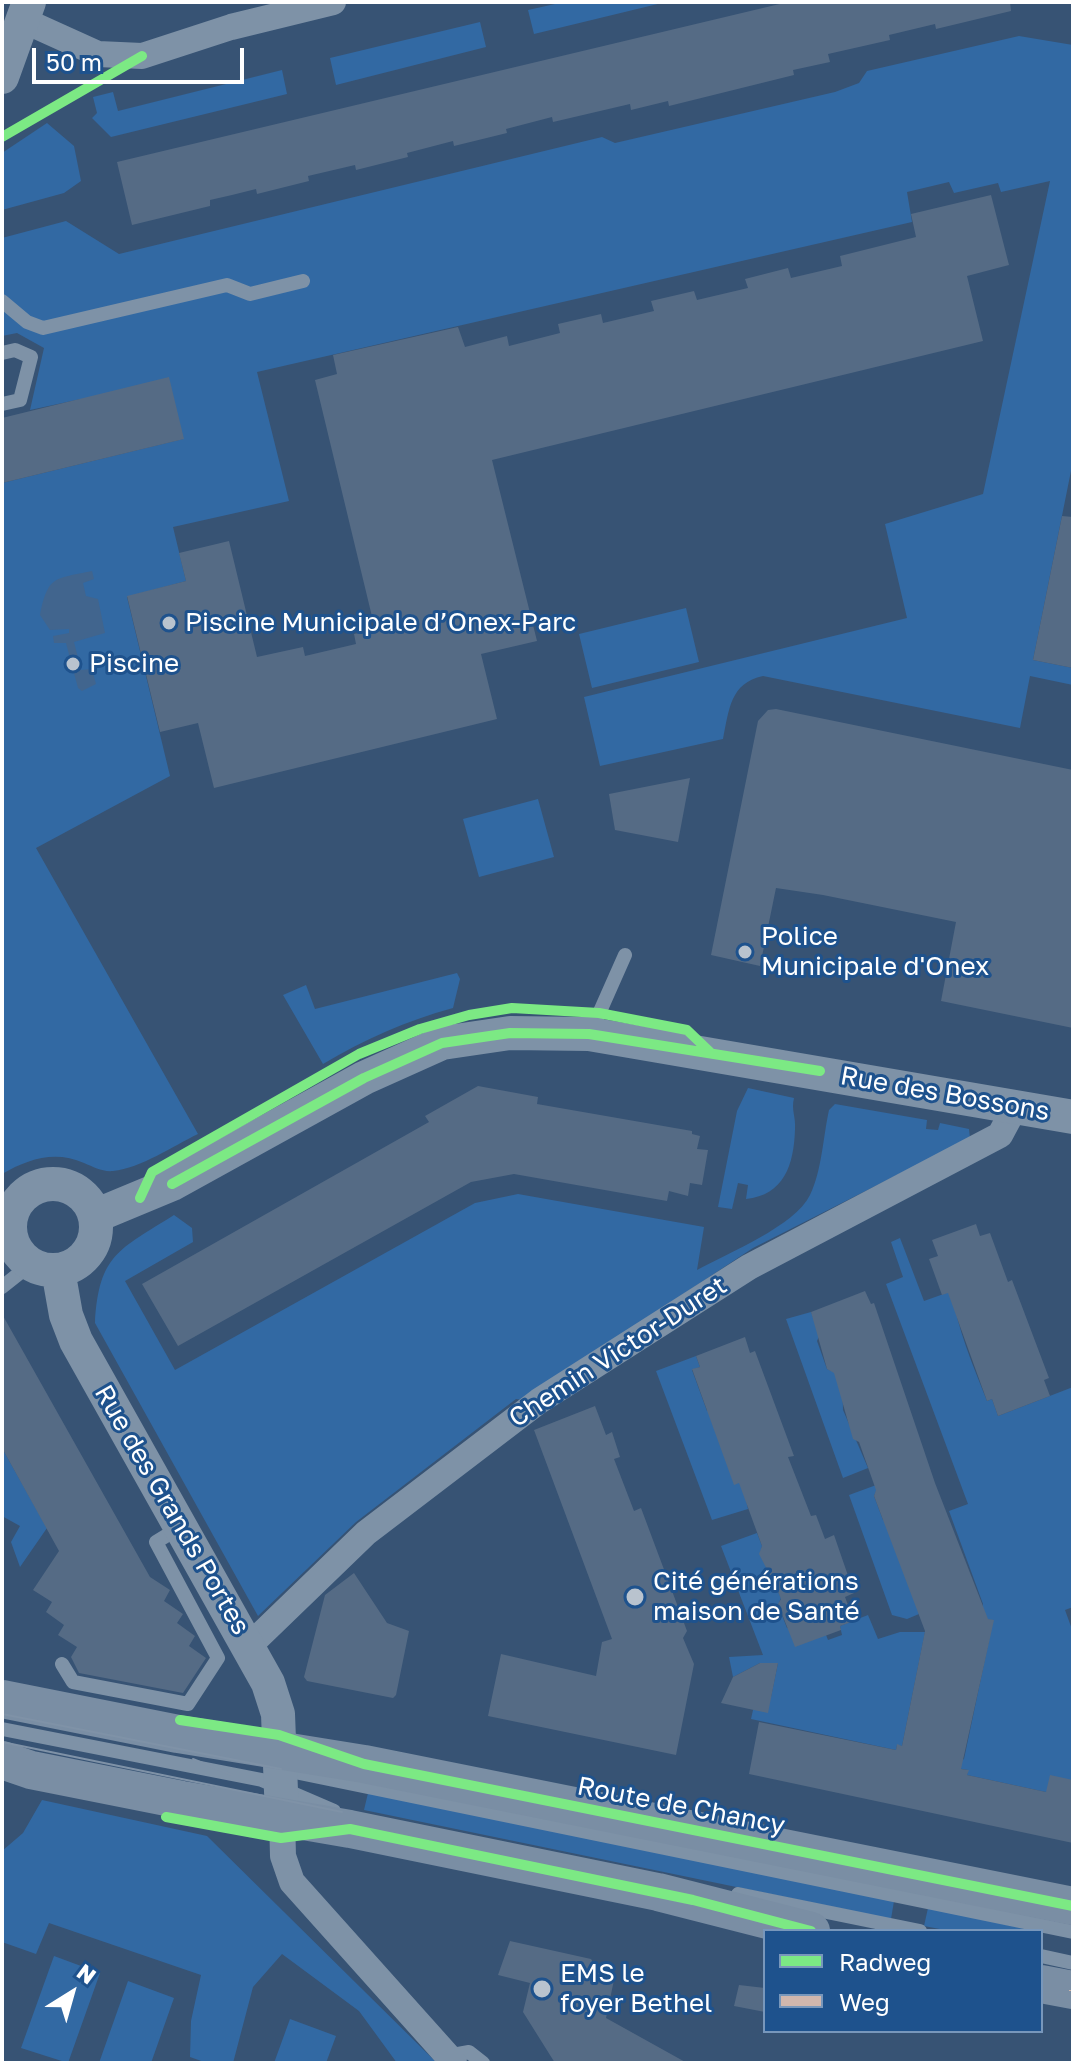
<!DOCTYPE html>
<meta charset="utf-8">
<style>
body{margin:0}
#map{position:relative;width:1075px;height:2065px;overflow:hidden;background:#375374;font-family:"Golos Text",sans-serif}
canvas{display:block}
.frame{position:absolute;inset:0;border:4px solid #fff;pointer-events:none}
.legend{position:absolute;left:763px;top:1929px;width:280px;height:104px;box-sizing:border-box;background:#1e528d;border:2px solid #7897bb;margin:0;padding:10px 14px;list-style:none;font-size:24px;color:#fff}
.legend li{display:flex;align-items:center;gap:16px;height:40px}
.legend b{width:40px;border:2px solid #7897bb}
.north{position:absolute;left:32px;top:1953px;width:80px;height:80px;-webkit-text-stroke:6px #1e528d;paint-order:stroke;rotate:37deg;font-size:22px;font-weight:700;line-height:32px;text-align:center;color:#fff}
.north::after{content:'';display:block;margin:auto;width:28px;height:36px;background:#fff;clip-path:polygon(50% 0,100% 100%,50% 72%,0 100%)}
.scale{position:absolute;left:32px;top:48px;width:212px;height:36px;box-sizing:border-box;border:4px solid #fff;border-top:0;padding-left:10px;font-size:24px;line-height:28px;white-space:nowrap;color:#fff;-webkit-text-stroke:6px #1e528d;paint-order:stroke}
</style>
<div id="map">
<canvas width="1075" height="2065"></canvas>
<div class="frame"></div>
<ul class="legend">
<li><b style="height:10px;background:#7ce984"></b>Radweg</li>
<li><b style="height:10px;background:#d1b7ad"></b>Weg</li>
</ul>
<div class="north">N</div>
<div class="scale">50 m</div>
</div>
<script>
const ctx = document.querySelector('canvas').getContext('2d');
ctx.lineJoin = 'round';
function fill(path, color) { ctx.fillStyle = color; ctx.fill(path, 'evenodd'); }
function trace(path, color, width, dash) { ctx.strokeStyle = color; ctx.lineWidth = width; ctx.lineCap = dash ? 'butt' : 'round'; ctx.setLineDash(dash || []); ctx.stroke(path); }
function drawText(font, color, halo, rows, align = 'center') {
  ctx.font = font + ' "Golos Text",sans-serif'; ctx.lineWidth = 6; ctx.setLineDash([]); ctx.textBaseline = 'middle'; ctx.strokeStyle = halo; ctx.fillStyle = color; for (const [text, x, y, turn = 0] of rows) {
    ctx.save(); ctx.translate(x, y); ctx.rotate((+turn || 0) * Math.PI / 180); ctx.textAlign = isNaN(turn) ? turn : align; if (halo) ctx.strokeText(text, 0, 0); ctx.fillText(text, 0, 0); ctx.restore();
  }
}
fill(new Path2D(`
 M564,2h102l-132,32 -6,-24z
 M480,22l6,25 -150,38 -6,-27z
 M1019,36l54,9v416l-40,199 40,8v17l-43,-9 -10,52 -257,-52c-33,7 -34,34 -40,63l-123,27 -16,-69 323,-79 -22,-94 98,-30 67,-313 -49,11 -3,-9 -44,10 -5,-11 -42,10 5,30 -655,150 32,129 -116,26 13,54 -59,16 43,179 -134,72 162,286c-25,12 -57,34 -85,37 -11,1 -19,-4 -29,-8 -29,-13 -56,-4 -82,11v-691l181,-44 -102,-40 -51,11 14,-62 -27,-15 -15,3v-98l64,-17 53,33 483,-117 13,6 220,-51 24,-9 8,-12z
 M282,70l5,24 -176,43 -19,-19 5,-5 -4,-16 20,-5 5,19z
 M47,123l27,23 7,35 -17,12 -62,17v-57z
 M686,608l13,54 -107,26 -13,-54z
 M538,799l16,58 -75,20 -16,-58z
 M457,973l3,6 -7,29c-47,13 -88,31 -130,56l-40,-69 23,-10 9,24z
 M748,1088l46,10c-3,12 2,19 1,31 -1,36 -11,66 -49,70l2,-14 -10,-2 -6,26 -14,-2 19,-96z
 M835,1104l92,16 -1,9 12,1 2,-7 29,6 1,9 -217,110 -230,152 -7,-1 -160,123 -98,94 -163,-293c4,-69 24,-73 79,-108l18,13 1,14 -68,39 50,89 300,-167 43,-9 186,33 -7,43c31,-17 98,-44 113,-75 12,-25 13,-58 19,-85z
 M900,1238l24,63 28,-10c5,38 21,74 35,110l5,-2 6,17 75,-29v220l-8,3 8,22v148l-27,12 -79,-17 1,-5 -17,-3 13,-8 29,-138 -13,-4 3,-13 -34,-93 19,-7 -82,-220 17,-7 -12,-35z
 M811,1312l9,22 -3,7 10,28 7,3 8,-3 1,41 25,58 -25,10 -57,-159z
 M696,1356l4,11 -8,3 15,41 8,-3 27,74 6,27 -36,11 -56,-149z
 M2,1448l45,80 -27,39 -9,-25 9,-16 -18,-10z
 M879,1484l-5,12 9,24 7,2 29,92 -12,5 -15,-4 -43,-120z
 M757,1533l5,13 -2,8 21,44 -3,7 9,23 39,7 2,5 14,-5 -2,-9 28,-11 10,24 22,-7h25l-23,114 -5,-1 -1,5 -145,-31 2,-9 18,-13 7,-34h-18l-27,14 -4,-20 34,-2 -42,-109z
 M368,1793l526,108 -3,18 -527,-109z
 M42,1800l165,36 230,227h-40l-38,-52 -77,-57 -29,33 -20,76h-26l-17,-6 1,-36 10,-46 -152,-52 -13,31 -34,-12v-91l21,-18z
 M928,1908l109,23h-87l-26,-5z
 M54,1956l46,17 -32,90 -47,-15z
 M128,1981l46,17 -23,65h-52z
 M290,2019l46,17 -10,27h-52z`), '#3269a3');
fill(new Path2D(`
 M92,571l2,8 -11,4 3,13 12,3 7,34 -31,9 7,28 11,-1 4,15 -14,7 -4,-3 -12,-45h-12l-1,-7 16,-3v-4l-19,1 -10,-15c8,-40 15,-36 52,-44z`), '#41658e');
fill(new Path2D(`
 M788,2h222l1,9 -75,18 -1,-5 -46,11 1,5 -62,14 2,8 -37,8 1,5 -125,31 -1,-5 -37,9 -1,-6 -77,18 -1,-5 -46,12 1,4 -53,13 -1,-5 -46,12 1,4 -52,13 -1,-5 -47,11 1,5 -52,13 -1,-5 -24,6 -22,5v6l-78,19 -15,-63z
 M991,195l18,70 -42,11 16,65 -491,119 45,181 -56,13 16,65 -283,69 -16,-65 -38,9 -33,-136 59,-15 -7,-28 50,-12 28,116 46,-10 2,9 51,-12 -2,-10 21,-5 -60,-249 22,-6 -4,-19 125,-28 7,20 42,-11 2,10 51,-13 -2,-9 43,-10 2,9 51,-12 -3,-10 43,-10 3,9 51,-12 -3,-9 43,-11 3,10 51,-12 -2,-10 76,-19 -5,-23z
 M169,377l15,62 -182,44v-65z
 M1062,516l11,1v151l-40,-8z
 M776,709l297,61v258l-132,-27 15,-79 -133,-27 -47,-7 -16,78 -49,-11 47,-234 10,-11z
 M690,778l-12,64 -63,-12 -6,-36z
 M478,1086l60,11 -1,7 155,27v3l8,2 -3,13 11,1 -6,35 -12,-2 -2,13 -19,-5 -2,10 -153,-27 -43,8 -293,164 -36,-62 287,-162 -4,-6z
 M976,1224l4,12 10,-3 18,49 4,-2 37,98 -5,2 6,16 -52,20 -6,-17 -5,2 -39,-108 -6,2 -13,-36 9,-3 -6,-16z
 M865,1291l6,13 3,-1 61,180 53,136 6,1 -33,149 8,1 -2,5 79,17 4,-17 23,5v63l-324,-69 10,-52 137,28 1,-6 5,2 23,-115 -51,-135 2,-6 -17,-48 -6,-3 -19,-66 -7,-4 -16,-57z
 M2,1314l148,263 20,13 -6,11 19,13 -6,9 18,13 -6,10 17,12 -23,35 -104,-20 -8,-16 6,-10 -19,-12 6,-10 -18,-13 6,-10 -19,-12 26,-39 -57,-103z
 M745,1337l5,16 5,-2 10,27 29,78 -6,1 23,59 5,-1 9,24 9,-4 20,58 -9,4 9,24 -14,5 1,4 -46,17 -17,-43 3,-5 -4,-10 -18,-35 3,-8 -23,-63 -5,2 -42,-116 8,-2 -4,-11z
 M595,1406l11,29 6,-3 8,25 -6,2 20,52 7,-3 46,123 -4,7 11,26 -18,91 -188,-39 13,-62 95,22 6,-34 10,-3 -78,-209z
 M354,1573l33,50 22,8 -13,64 -3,3 -86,-17 -3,-4 21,-82z
 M760,1663h18l-10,50 -47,-10 12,-26z
 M510,1941l81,18 8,13 15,8 -8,38 81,45h-132l-32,-51 7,-29 -32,-8z
 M739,1985l26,3v24l-31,-6z`), '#556b85');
trace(new Path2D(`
 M2,301l25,21 16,6 184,-43 23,9 53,-13
 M2,353l13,-3 16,7 -11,43 -18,4
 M590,1034l35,-79
 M2,1287l29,-23
 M62,1664l11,18 115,22 30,-46 -62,-116 23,-14
 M2,1729l260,51 72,31
 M280,1769l793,163
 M738,1894l182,37
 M1041,1956l32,7
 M447,2056l22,-4 14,11`), '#7e92a7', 14);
trace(new Path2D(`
 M25,21l73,33 44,2 89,-29 102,-25
 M249,1646l117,-113 173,-132 210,-134 251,-132 15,-28
 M282,1817l1,39 9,26 162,181`), '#7e92a7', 26);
trace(new Path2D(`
 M2,77l27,-75
 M10 1227a43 43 0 1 1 86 0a43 43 0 1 1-86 0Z
 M95,1216l77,-32 192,-106 78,-35 68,-10 79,1 484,83
 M58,1270l8,45 10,26 192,342 10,31 4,103`), '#7e92a7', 34);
trace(new Path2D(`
 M2,1699l176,35 186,30 709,142
 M2,1760l29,10 151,30 168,29 308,63 153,39
 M1041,1984l32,6`), '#7a8ea4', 38);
trace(new Path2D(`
 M2,1714l279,55
 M2,1742l340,70
 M193,1759l39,16`), '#7f92a7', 2);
trace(new Path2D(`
 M1073,1990v1`), '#d1b7ad', 8, [16, 8]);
trace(new Path2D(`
 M2,137l140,-81
 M172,1184l192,-106 78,-35 68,-10 79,1 231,37
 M140,1198l12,-26 207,-118 61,-25 49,-14 43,-7 87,5 88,17 23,22
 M180,1720l99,15 85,29 709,142
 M166,1817l115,21 69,-9 343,71 118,31`), '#7ce984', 10);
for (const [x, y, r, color] of [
 [169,623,8,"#b9c3ce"],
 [73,664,8,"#b9c3ce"],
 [745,952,8,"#b9c3ce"],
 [635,1597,10,"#b9c3ce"],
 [542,1989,10,"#b9c3ce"]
]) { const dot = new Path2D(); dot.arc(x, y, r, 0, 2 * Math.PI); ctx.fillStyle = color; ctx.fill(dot); trace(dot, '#1e528d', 3); }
drawText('26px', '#fff', '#1e528d', [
 ["Piscine Municipale d’Onex-Parc",185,623],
 ["Piscine",89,664],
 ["Police",761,937],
 ["Municipale d'Onex",761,967],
 ["Cité générations",653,1582],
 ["maison de Santé",653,1612],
 ["EMS le",560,1974],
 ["foyer Bethel",560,2004]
], 'left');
drawText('26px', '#fff', '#1e528d', [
 ["Rue des Bossons",945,1094,10],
 ["Chemin Victor-Duret",618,1352,-33],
 ["Rue des Grands Portes",172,1510,60],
 ["Route de Chancy",681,1806,11]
]);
</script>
